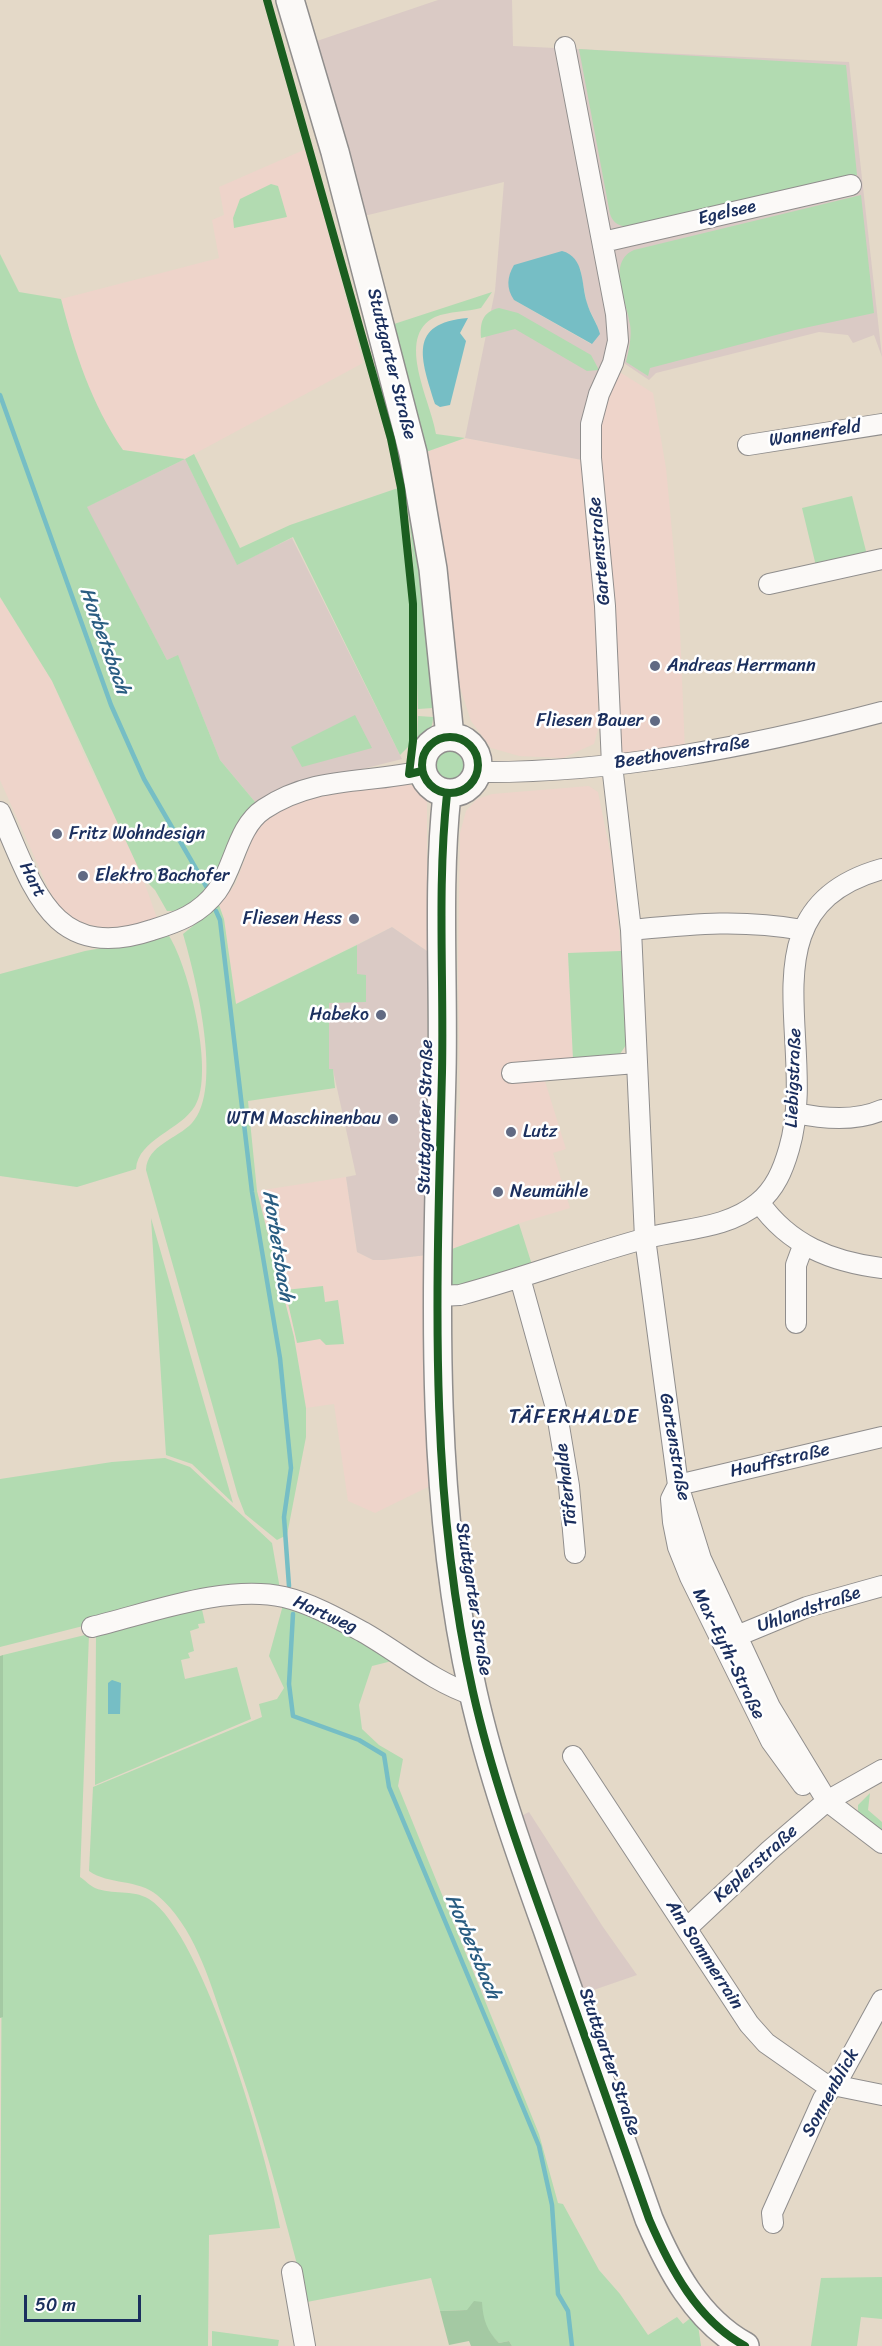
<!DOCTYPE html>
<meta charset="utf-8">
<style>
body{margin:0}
#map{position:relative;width:882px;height:2346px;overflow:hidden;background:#e4d9c8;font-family:Sriracha,sans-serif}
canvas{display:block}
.scale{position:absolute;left:24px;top:2295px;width:117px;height:27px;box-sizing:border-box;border:3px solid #1b2f5e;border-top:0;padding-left:8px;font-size:18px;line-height:21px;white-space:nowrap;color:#1b2f5e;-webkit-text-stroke:4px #fff;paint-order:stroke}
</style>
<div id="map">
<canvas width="882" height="2346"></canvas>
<div class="scale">50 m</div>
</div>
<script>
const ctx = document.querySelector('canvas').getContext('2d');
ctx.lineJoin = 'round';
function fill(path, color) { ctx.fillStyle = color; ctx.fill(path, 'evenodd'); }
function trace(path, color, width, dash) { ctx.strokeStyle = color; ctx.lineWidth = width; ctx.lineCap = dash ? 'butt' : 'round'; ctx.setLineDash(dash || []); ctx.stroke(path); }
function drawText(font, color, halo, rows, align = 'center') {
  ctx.font = font + ' Sriracha,sans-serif'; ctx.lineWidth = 5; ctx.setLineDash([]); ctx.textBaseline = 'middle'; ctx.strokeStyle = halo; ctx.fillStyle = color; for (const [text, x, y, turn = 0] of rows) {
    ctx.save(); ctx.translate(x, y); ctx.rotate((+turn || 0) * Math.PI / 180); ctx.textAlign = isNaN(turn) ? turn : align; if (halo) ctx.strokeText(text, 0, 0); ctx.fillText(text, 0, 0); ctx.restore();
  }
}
fill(new Path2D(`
 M306,149l57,214 -178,96 -62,-9 -22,-32 -26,-62 -14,-57 158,-41 -7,-38 12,-5 -5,-28z
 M618,371l35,22 13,75 13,138 6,145 -56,5 -6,-4 -5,-9 -3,-131 -17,-154 1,-34z
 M465,438l117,22 13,134 4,132 -5,18 -31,14 -44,-2 -28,-8 -20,-27 -15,-46 -30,-223z
 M0,598l52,83 35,81 46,89 24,67 -37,11 -22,-2 -21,-6 -19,-16 -8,-13 -50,-112z
 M386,782l25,3 16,9v157l-35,-24 -157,77 -11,-85 -5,-14 16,-20 19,-50 12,-19 38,-17z
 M589,786l9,6 14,69 9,90 -53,3 6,121 -30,3 22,71 -13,4 17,55 -50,15 -68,26 1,-106 7,-40 -2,-139 2,-131 6,-22 11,-12 15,-5z
 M346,1177l11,75 16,8h11l43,-5 3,231 -55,27 -27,-12 -14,-97 -28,4 -12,-71 -37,-146z`), '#eed4ca');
fill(new Path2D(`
 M438,0h74l1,46 336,16 33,295 -8,-22 -21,8 -5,-8 -29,-3 -163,41 -7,7 -37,-25 -30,105 -117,-22 30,-147 9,-109 -140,34 -53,-173zM580,268l7,37 10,20 -6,19 -77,-44z
 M185,459l52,105 55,-26 110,221 -123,31 -23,13 -36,-43 -42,-104 -11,4 -81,-153z
 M392,927l35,24v304l-43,5h-11l-16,-8 -11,-75 10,-2 -23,-105h-4v-67l37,-2v-26h-9v-30z
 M529,1812l74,115 34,48 -55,19 -61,-178z`), '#dacac5');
fill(new Path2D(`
 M579,49l267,16 11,110 -230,52c-9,-2 -14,-4 -17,-13z
 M271,184l7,2 9,31 -53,11 -1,-10 7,-19z
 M861,195l13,118 -79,17 -145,38 -2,8 -22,-14c3,-13 6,-25 4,-38 -3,-22 -24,-62 4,-74z
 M0,254l19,38 42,7c14,54 30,104 62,151l62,9 9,-5 46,94 50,-23 108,-37 12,111v146l-10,10 -107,-218 -56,28 -52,-106 -98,48 80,153 11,-5 42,105 36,43 -46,81c-10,13 -25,28 -43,27l-12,-21 -12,-12 -91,-197 -52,-84z
 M492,292l-11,16c-14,4 -32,3 -46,9 -41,20 -3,86 1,117l29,4 -39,14 -32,-128z
 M499,308l19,5 73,42 8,15 -12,1 -72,-42 -34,9c-1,-15 1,-26 18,-30z
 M378,366l14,38 34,199 7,105 -15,1c-3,-69 -1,-137 -11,-205 -7,-47 -20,-92 -34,-137z
 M852,496l15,59 -51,11 -14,-58z
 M355,715l17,33 -70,19 -11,-20z
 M418,716l15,1c0,16 -11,25 -21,38l5,-15z
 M431 765a19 19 0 1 1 38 0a19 19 0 1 1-38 0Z
 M219,905l5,14 12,85 121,-59v29l9,1v27l-37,1v66h4l2,19 -87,13 9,90 37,146 12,71v29l-19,98 -10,5 -32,-26 -7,-18 -92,-326c1,-25 31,-31 46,-47 32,-34 3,-148 -9,-189z
 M169,936c20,31 46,138 26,170 -14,24 -57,33 -59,63l-59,18 -77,-11v-202l85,-23z
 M621,951l5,94 -8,12 -45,3 -5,-107z
 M151,1218l82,285 -41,-39 -26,-9z
 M519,1224l14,44 -81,19v-38z
 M323,1286l2,16 13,-2 6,44 -18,1 -6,-6 -23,4 -12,-53z
 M165,1458l25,9 82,76 8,46 -185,34 -95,24v-168l112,-17z
 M201,1605l4,18 -7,1 1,4 -9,3 4,20 -6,2 2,5 -9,2 4,19 52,-12 14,52 -156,66 1,-151z
 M283,1605l76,34 37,21 -24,6 -13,39 3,24 17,16 24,14 -5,27 141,348 19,69 5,1 36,66 21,24 28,41 29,-18 6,7 10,-8 5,9 3,21h-189l-3,-5 -10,2 -10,-10 -6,-14 -16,-9 -27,1 -9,-33 -124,24c-25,-95 -49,-187 -83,-279 -15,-44 -30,-97 -67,-128 -19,-16 -48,-10 -68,-24l4,-84 169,-70 -3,-13 18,-5 7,-11 -15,-32z
 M89,1634l-9,243c5,3 10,9 15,11 17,7 37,1 54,11 55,35 120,262 131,329l-71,7 -1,111h-208l3,-691z
 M870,1793l-2,17 14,12v11l-24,-20v-8z
 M882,2277v42l-21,-2 -4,29h-46l10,-68z
 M212,2331l67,9 -1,6h-66z`), '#b2dbb1');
fill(new Path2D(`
 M3,1655v362l-3,1v-362z
 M474,2301l8,1c1,18 5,29 17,41l10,-2 3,5h-41l-2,-5 -20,4 -9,-34 27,-1z`), '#a4c9a3');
fill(new Path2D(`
 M562,251c23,6 19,33 25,52 3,11 10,20 13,31l-8,10 -78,-44c-8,-12 -7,-23 0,-35z
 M468,318l-8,15 6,8 -16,64 -10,2 -5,-3c-14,-45 -28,-81 33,-86z
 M112,1680l9,3 -1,31h-12v-31z`), '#76bec5');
trace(new Path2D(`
 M0,395l111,310 33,74 62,107
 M216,911l4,9 32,272 28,166 11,110 -7,49 5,69
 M293,1614l-4,70 4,32 66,24 25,15 5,32 150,359 13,59 6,89 10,17 4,35`), '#76bec5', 4.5);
const street = new Path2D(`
 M565,47l51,267 2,27 -5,22 -14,31 -8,30v34l14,148 7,159 19,165 14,308 33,247 23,74 69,148 57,94 55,42
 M603,242l248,-57
 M748,445l134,-21
 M769,584l113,-25
 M478,772c137,1 272,-25 404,-60
 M0,812c33,74 51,152 152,118 26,-8 48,-16 65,-39 18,-25 20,-64 47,-82 51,-34 103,-25 158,-38
 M631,930c63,-6 109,-11 172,0
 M512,1073l124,-10
 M796,1113c28,6 59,9 86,-3
 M759,1202c30,43 73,60 123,66
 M520,1278l36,130 13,78 6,67
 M439,1296l21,-1c63,-17 124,-40 187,-57 37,-10 80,-9 111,-35 17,-14 25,-33 31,-54 31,-105 -50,-240 93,-280
 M796,1323v-58l7,-19
 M92,1627c58,-14 133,-43 192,-30 26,6 55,22 79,35 37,21 70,50 110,63
 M737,1636l70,-29 75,-21
 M573,1756l176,268 17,19 57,40 59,12
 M803,1785l-32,-44 -81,-164 -12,-30 -5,-25 -2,-23 7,-14 204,-48
 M687,1928l83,-78 57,-49 55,-31
 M773,2223l-1,-10 51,-114 19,-26 40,-73
 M292,2272l13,74`);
const secondary = new Path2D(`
 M290,0l45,152 78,301 20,116 17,168
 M422 765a28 28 0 1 1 56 0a28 28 0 1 1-56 0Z
 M447,794c-10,92 -3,185 -5,278 -5,207 -15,416 31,620 18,80 46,159 74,237 34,97 68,194 102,290 21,49 48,101 96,127`);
trace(street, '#908e8d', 22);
trace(secondary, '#908e8d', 30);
trace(street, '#fbf9f7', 20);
trace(secondary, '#fbf9f7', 27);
trace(new Path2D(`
 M267,0l124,439 10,49 12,116v137l-4,33 13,-3
 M422 765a28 28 0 1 1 56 0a28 28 0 1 1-56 0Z
 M447,794c-10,92 -3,185 -5,278 -5,207 -15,416 31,620 18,80 46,159 74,237 34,97 68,194 102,290 21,49 48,101 96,127`), '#1b5e20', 8);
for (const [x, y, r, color] of [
 [655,666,6,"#616a83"],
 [655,721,6,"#616a83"],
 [57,834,6,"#616a83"],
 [83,876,6,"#616a83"],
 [354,919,6,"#616a83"],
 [381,1015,6,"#616a83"],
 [393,1119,6,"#616a83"],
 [511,1132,6,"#616a83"],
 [498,1192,6,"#616a83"]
]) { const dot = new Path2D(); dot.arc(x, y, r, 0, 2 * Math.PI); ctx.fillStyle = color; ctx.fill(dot); trace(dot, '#fff', 2); }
drawText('18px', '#1b2f5e', '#fff', [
 ["Egelsee",727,213,-13],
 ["Stuttgarter Straße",391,364,76],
 ["Wannenfeld",815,434,-9],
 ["Gartenstraße",600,551,-95],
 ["Beethovenstraße",682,753,-9],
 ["Hart",32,880,63],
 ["Liebigstraße",794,1078,-88],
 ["Stuttgarter Straße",426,1117,-89],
 ["Gartenstraße",674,1447,80],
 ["Hauffstraße",780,1461,-13],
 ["Täferhalde",567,1485,-97],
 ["Stuttgarter Straße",473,1599,81],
 ["Uhlandstraße",809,1610,-19],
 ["Hartweg",325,1615,24],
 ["Max-Eyth-Straße",728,1654,64],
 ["Keplerstraße",756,1864,-42],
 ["Am Sommerrain",704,1955,57],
 ["Stuttgarter Straße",609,2062,71],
 ["Sonnenblick",831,2093,-61]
]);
drawText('18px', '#1b2f5e', '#fff', [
 ["Andreas Herrmann",667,666],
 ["Fliesen Bauer",643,721,"right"],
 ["Fritz Wohndesign",69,834],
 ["Elektro Bachofer",95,876],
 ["Fliesen Hess",342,919,"right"],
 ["Habeko",369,1015,"right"],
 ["WTM Maschinenbau",381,1119,"right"],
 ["Lutz",523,1132],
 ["Neumühle",510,1192]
], 'left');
drawText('italic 20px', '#2a5d82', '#fff', [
 ["Horbetsbach",104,641,70],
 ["Horbetsbach",277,1246,81],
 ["Horbetsbach",472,1947,67]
]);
ctx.letterSpacing = '1.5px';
drawText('20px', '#1b2f5e', '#fff', [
 ["TÄFERHALDE",574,1418]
]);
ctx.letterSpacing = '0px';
</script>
